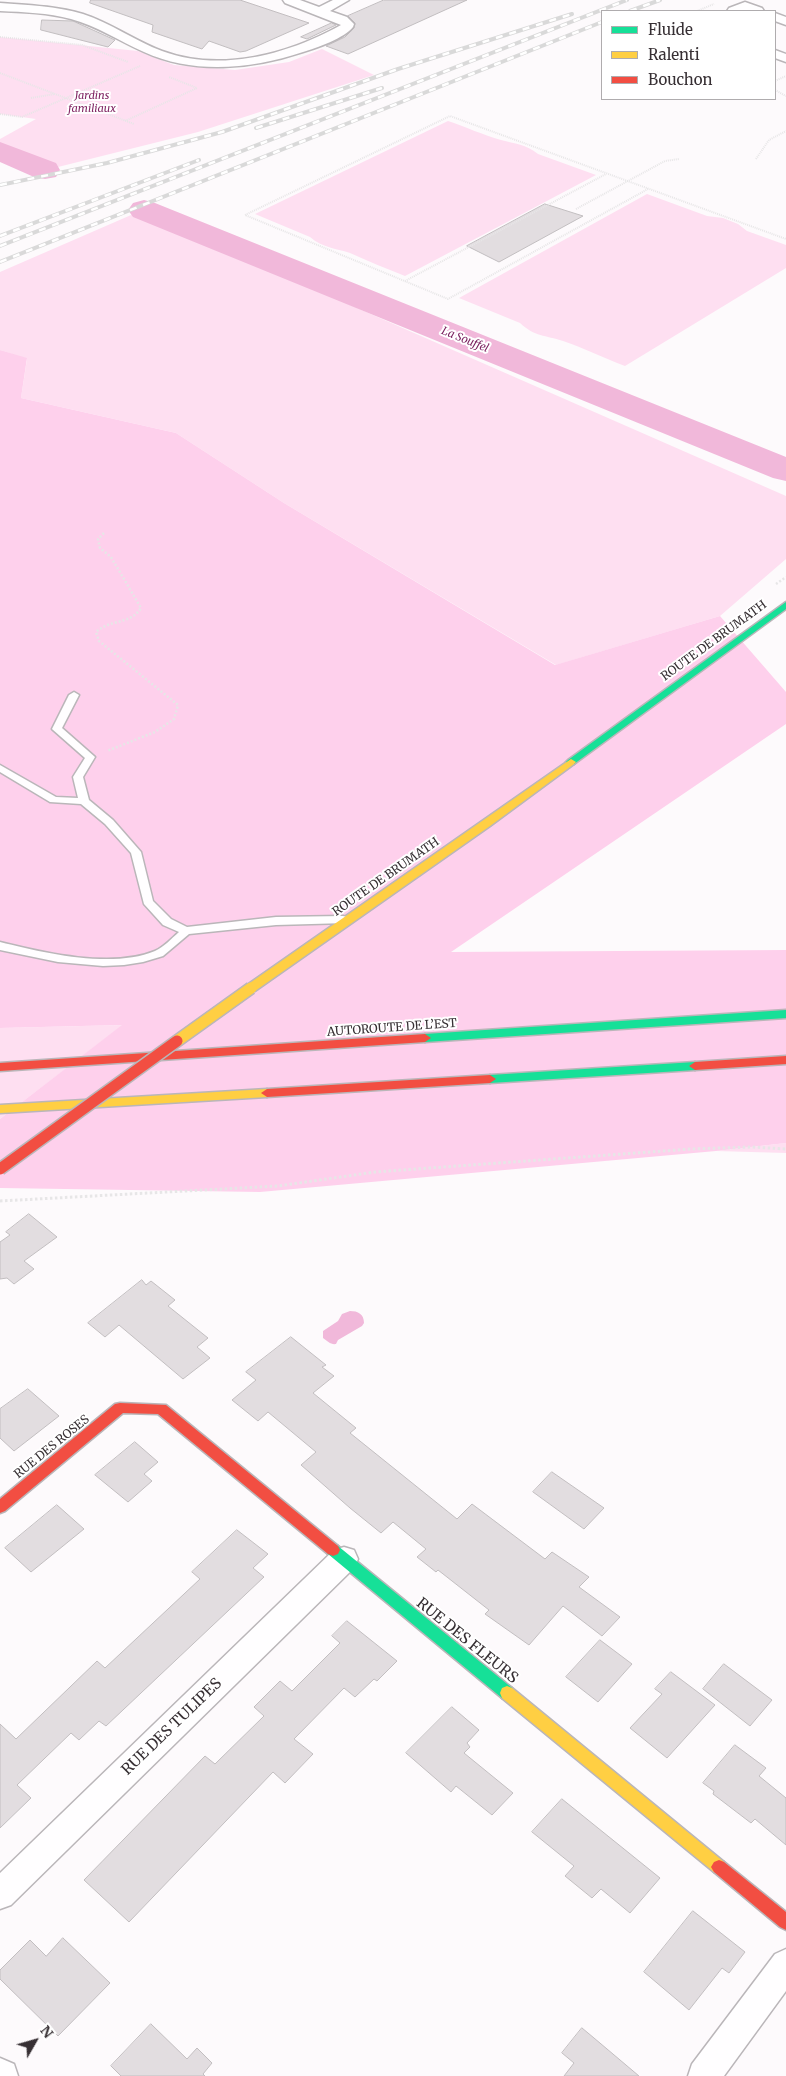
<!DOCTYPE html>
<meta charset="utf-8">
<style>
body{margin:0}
#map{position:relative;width:786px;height:2076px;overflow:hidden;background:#fdfafc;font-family:Merriweather,serif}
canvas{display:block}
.legend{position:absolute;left:601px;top:10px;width:175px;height:90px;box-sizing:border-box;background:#fff;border:1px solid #afacae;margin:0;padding:6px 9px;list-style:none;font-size:15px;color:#373034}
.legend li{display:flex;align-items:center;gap:10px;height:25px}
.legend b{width:25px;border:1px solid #afacae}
.north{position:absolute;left:10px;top:2016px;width:50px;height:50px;-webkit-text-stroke:4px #fff;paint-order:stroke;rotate:52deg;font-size:14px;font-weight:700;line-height:20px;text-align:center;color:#373034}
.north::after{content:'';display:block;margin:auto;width:18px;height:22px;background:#373034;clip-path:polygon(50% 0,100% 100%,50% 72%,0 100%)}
</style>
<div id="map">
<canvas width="786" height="2076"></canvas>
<ul class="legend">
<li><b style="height:6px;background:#16e098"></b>Fluide</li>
<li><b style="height:6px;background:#ffcf43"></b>Ralenti</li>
<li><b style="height:6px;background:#f24e42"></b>Bouchon</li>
</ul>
<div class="north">N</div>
</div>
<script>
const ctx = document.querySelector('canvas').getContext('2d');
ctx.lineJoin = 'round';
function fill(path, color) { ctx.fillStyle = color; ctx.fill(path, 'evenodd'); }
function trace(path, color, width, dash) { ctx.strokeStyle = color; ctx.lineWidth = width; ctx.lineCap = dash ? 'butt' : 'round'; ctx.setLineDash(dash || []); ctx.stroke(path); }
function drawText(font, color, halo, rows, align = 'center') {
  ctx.font = font + ' Merriweather,serif'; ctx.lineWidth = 4; ctx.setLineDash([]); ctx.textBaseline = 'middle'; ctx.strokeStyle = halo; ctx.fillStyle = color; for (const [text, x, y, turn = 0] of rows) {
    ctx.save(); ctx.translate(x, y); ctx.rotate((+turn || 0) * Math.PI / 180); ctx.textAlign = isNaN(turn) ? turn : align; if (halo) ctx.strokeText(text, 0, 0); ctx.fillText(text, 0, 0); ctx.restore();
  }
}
fill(new Path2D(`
 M0,37l138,14 36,14 61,5 54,-8 33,-13 52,26 -176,57 -152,38 -46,-19v-12l36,-20 -36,-5z
 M448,121c18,6 35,14 53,19 14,4 25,4 37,14l58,21 -191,101c-18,-7 -37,-15 -55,-23 -15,-5 -27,-5 -40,-16l-55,-23z
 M647,194l60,22 16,2 15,6 9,7 39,14v23l-161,98c-21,-8 -41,-18 -62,-25 -18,-6 -28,-4 -43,-18l-61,-25z
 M138,212l648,284v63l-66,57 -164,49 -272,-162 -108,-70 -155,-35 6,-39 -27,-9v-78z
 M123,1025l-123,94v-91z
 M786,1143v10l-70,-2z`), '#fedff1');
fill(new Path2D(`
 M0,350l27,8 -6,40 155,35 108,70 271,162 165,-49 66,76v32l-335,228 335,-2v193l-70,8 -456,41 -260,-4v-69l122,-94 -122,3z`), '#fed0ec');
fill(new Path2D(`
 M350,1311c8,0 14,3 14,12l-2,3 -24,14 -2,4c-5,1 -9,-3 -13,-6v-7l15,-10 4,-7z`), '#f1b8da');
fill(new Path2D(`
 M0,142l56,21 4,7 -4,7 -11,2 -11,-2 -34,-15z
 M144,200l11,3 631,254v24l-13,-3 -640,-261 -5,-7 5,-7z`), '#f1b8da');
const building = new Path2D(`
 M91,0h149l69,23 -63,28 -6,1 -31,-11 -7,8 -50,-17 1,-7 -63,-22z
 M384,0h83l-119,54 -22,-8 19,-9 9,-9 1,-5 -7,-7z
 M42,20l31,1 42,19 -7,7 -67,-17z
 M332,23l4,2 -29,14 -6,-2z
 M545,204l38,12 -84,46 -32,-16z
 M29,1214l28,23 -33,24 10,8 -20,15 -7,-6 -7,1v-37l10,-7 -4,-3z
 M142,1280l4,5 5,-4 24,19 -7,6 40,32 -11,9 13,11 -27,21 -64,-54 -14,12 -17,-14z
 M291,1337l35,28 -4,2 12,9 -21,17 43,35 -6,5 107,86 15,-15 73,55 7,-7 37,25 -10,10 41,30 -18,19 -39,-30 -34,39 -44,-31 4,-4 -51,-40 -2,2 -19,-15 9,-8 -33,-27 -12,11 -31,-25 -49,-43 15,-13 -48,-40 -10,9 -26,-21 24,-20 -10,-8z
 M28,1389l31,27 -45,35 -14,-13v-29z
 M135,1442l23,20 -14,12 8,7 -24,21 -33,-27z
 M552,1472l52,36 -20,21 -51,-37z
 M57,1505l27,24 -53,43 -26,-24z
 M237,1530l31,24 -15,14 11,9 -158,149 -7,-5 -20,19 -8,-7 -54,52 14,13 -31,30v-104l16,15 81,-78 8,7 95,-89 -8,-7z
 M347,1621l50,40 -20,20 -3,-2 -19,18 -11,-9 -50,51 19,15 -28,29 -12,-11 -144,150 -45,-42 121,-124 10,8 49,-48 -10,-9 26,-26 12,10 48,-48 -8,-7z
 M600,1640l32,24 -34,38 -32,-25z
 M724,1664l48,36 -22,26 -47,-37z
 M671,1672l44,33 -48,53 -37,-30 32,-34 -7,-5z
 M452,1707l27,23 -12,13 3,4 -6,6 49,40 -21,22 -36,-29 -5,6 -45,-39z
 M735,1745l31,23 -7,8 27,22v47l-31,-26 -4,4 -38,-29 1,-3 -11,-8z
 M562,1799l98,79 -30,35 -29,-24 -9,9 -27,-22 9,-10 -42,-34z
 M693,1911l52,41 -16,21 -7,-5 -33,42 -45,-38z
 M63,1938l47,45 -52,53 -58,-57v-9l30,-30 16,16z
 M151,2024l36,35 10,-11 15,15 -9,11 2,2h-84l-10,-10z
 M582,2028l12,10 45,38h-75l10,-13 -12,-10z`);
fill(building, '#e2dde0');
trace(building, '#c2bec0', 1);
const lane = new Path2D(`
 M74,692l5,3 -17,33 33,29 -12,20 6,23 24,20 28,32 12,49 18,18 16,8 89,-10 67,-1 4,1 1,3 -1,3 -71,2 -87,9 -26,22 -20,6 -19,3 -21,1 -45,-4 -58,-12v-8c44,11 112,27 155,9 9,-4 16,-12 24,-19l-16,-7 -19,-21 -13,-51 -26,-29 -24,-20 -31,-2 -50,-30v-7l56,32 22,1 -5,-21 12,-19 -33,-29 17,-34z`);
const street = new Path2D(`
 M283,0h17l19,7 14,-7h16l-19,11 17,6 7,7 -1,3c-8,11 -37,21 -50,25 -51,17 -109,23 -159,0 -25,-11 -47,-26 -73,-33 -23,-6 -47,-7 -71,-8v-8c28,2 56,3 83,11 28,9 52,27 79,37 59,22 127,3 179,-26l-56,-22z
 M745,2l17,6 2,3h-37l2,-3z
 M775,13l11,4v8l-11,-4z
 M775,50l11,4v8l-11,-4z
 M344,1547l10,3 4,9 -4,9 -343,337 -11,4v-36l334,-323z
 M786,1949v42l-62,85h-36l4,-12 83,-110z
 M0,2058l14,6 4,12h-18z`);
const fast = new Path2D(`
 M786,602v7l-212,155h-6l-2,-2 2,-2z
 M786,1010v8l-361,24 -6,-4 6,-4z
 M695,1062l6,4 -6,4 -205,13 -6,-4 6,-4z
 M333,1544l5,2 174,142 2,5 -2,5 -5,2 -5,-2 -174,-144 -2,-4 2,-4z`);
const slow = new Path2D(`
 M571,759l5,3 -2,2 -84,62 -235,165h-8l-2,-3 2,-3z
 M267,1089l6,4 -6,4 -267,16v-8z
 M507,1686l5,2 212,174 3,5 -3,5 -5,2 -5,-2 -212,-174 -2,-5 2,-5z`);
const jam = new Path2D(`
 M425,1034l6,4 -6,4 -425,29v-8z
 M786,1056v8l-91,6 -6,-4 6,-4z
 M490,1075l6,4 -6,4 -223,14 -6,-4 6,-4z
 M120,1403l46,2 172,141 2,4 -2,4 -5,2 -5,-2 -170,-140 -35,-1 -118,98 -5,2v-14l115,-95z
 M719,1860l5,2 62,50v18l-6,-3 -66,-55 -3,-5 3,-5z`);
trace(lane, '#bab6b9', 3);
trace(street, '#bab6b9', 3);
trace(fast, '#bab6b9', 3);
trace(slow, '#bab6b9', 3);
trace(jam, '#bab6b9', 3);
trace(new Path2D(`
 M697,11l17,-7
 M0,37l82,8 46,17
 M0,73l134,51
 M775,81l11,-5
 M775,90l11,6
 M31,98l24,-4
 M0,114l22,3 118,-51
 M125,121l72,-33 -28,-11
 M756,159l13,-19 17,-9
 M648,189l-200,110 -203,-84 205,-99 336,123
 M576,209l89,-48 14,-2
 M405,281l201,-107`), '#e7e6e7', 2, [1, 1]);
trace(new Path2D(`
 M104,533l-6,6 2,9 11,9 30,51c-11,17 -31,11 -45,24l3,9 79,64 -4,14 -19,13 -48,19
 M776,584l10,-7`), '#e7e6e7', 2.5, [2, 2]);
trace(new Path2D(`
 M0,1201l278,-15 97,-14 316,-23 61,-2 34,2`), '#e7e6e7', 3, [2.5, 2.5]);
fill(lane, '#fffeff');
fill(street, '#fffeff');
fill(fast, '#16e098');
fill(slow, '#ffcf43');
fill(jam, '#f24e42');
const rail = new Path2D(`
 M630,11l30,-11
 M256,128l126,-40
 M0,185l107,-22 115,-31 176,-63 174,-55
 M0,236l199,-76
 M0,246l627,-246
 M0,262l602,-240`);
trace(rail, '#d9d9d9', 4);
trace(rail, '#fff', 2.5, [7]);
const slowBridge = new Path2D(`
 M177,1041l74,-53`);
const jamBridge = new Path2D(`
 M0,1169l177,-128`);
trace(slowBridge, '#bab6b9', 14, []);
trace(jamBridge, '#bab6b9', 14, []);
trace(slowBridge, '#ffcf43', 11);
trace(jamBridge, '#f24e42', 11);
drawText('italic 11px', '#812664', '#fff', [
 ["Jardins",92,96],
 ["familiaux",92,109]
]);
drawText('italic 11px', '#771c5b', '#fff', [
 ["La Souffel",465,340,22]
]);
drawText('12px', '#373034', '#fff', [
 ["ROUTE DE BRUMATH",714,641,-36],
 ["ROUTE DE BRUMATH",386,877,-35],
 ["AUTOROUTE DE L’EST",392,1028,-4],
 ["RUE DES ROSES",52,1447,-39]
]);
drawText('15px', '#373034', '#fff', [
 ["RUE DES FLEURS",467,1641,39],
 ["RUE DES TULIPES",172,1727,-44]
]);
</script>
